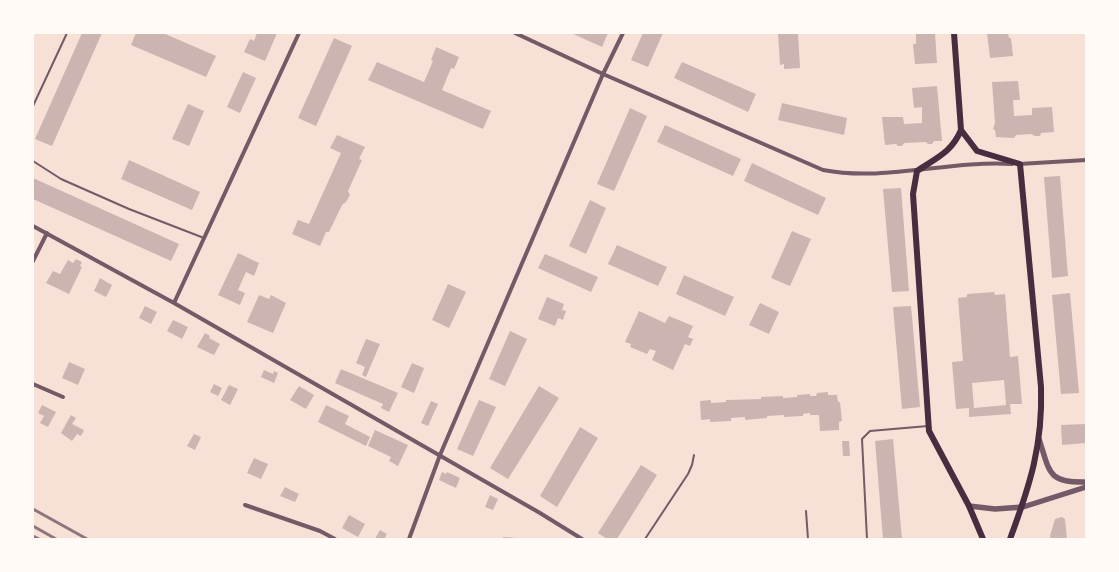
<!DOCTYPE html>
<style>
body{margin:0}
#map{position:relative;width:1119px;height:572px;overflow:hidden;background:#f7e1d7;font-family:"Exo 2",sans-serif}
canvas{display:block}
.frame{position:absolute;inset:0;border:34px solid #fffaf5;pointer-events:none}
</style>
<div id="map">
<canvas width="1119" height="572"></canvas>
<div class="frame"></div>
</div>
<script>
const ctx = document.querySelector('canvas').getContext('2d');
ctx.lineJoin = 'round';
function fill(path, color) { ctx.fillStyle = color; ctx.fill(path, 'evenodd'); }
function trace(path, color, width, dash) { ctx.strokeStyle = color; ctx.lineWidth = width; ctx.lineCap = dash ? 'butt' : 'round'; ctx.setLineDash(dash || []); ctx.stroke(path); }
fill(new Path2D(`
 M82,33h20l-50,113 -17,-7z
 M136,33h27l53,23 -10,21 -75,-32z
 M257,33h20l-12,28 -21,-9 6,-13 4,2z
 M571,33h37l-6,14z
 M643,33h20l-15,34 -17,-7z
 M778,33h20l2,35 -16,1v-5l-4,1z
 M916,33h19l2,30 -22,1 -2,-20h3z
 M987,33h21l1,5h2l2,18 -23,2z
 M334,38l18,8 -36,80 -18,-8z
 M436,47l23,10 -5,12 -3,-1 -9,22 49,21 -8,18 -115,-49 9,-18 47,20 9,-21 -2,-1z
 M682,62l74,32 -8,18 -74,-34z
 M243,72l13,6 -16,35 -13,-6z
 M1018,81l2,19h-7l1,16 18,-1v-7l20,-1 2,25 -13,1 -1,3h-5l-4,-2 -15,1 -2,3 -18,-1 -1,-7 -2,-1 2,-6 -3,-41z
 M937,86l5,55h-8l-2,3h-4l-2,-2 -22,1 -2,3h-4l-2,-2 -11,1 -3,-28h21l1,7 18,-1v-16l-8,1 -2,-20z
 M782,103l65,15 -3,17 -66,-15z
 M188,104l16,7 -15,35 -17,-7z
 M630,108l17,8 -33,75 -17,-7z
 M665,125l76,34 -8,17 -76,-34z
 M337,135l28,12 -6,12 3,1 -14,31 2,4 -4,7 -4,3 -13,27h-3l-6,14 -28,-12 6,-14 11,4 32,-71 -11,-5z
 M129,160l71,32 -8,18 -71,-31z
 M752,163l74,35 -8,17 -74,-34z
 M1060,176l8,100 -16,2 -8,-101z
 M33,178l146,66 -8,17 -138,-62z
 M901,188l8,103 -17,1 -9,-103z
 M590,200l16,8 -20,46 -17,-8z
 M792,231l19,8 -21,47 -19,-8z
 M617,245l50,22 -9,19 -50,-22z
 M238,253l21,10 -5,13 -8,-4 -8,18 7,3 -5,12 -22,-10z
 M545,254l53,23 -7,15 -53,-24z
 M76,259l6,3 -2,4 2,1 -13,27 -23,-11 7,-12 7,3 8,-14 5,3z
 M684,275l50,22 -9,19 -49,-22z
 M100,278l12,7 -6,12 -12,-6z
 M448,284l18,8 -17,36 -17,-8z
 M994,292l1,3 10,-1 5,63 8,-1 4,48h-12l1,10 -42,3v-9l-13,1 -4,-47 11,-1 -5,-63 9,-1v-3zM1004,380l2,25 -32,3 -2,-25z
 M1070,293l9,100 -18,1 -9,-99z
 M259,295l10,4 2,-4 15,8 -13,30 -26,-11z
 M547,297l17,7 -2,6 4,1 -3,9 -5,-2 -3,8 -17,-7z
 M760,303l19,9 -10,22 -20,-9z
 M145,306l12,6 -6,12 -12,-6z
 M911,306l9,101 -18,2 -9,-102z
 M639,311l26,12 4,-7 24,10 -5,11 5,2 -3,7 -5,-2 -12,26 -21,-10 4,-9 -6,-2 -3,5 -17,-7 1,-3 -6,-2z
 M173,320l15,7 -6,12 -15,-8z
 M510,331l17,8 -22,47 -16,-7z
 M205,333l5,3 -1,2 11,6 -6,11 -17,-8z
 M366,339l14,5 -14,33 -4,-2 3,-8 -9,-4z
 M69,362l16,7 -7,16 -16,-7z
 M412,363l12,5 -10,25 -13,-6z
 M341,369l57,24 -9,19 -8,-4 2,-4 -48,-21z
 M264,370l9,4 1,-3 4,2 -4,10 -13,-6z
 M214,384l8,4 -4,8 -8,-4z
 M229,385l9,4 -8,16 -9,-5z
 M299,386l15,9 -8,14 -16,-9z
 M539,386l20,12 -51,81 -18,-11z
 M828,392v3h9l1,7h2l2,19 -3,1v8l-19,1 -1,-16h-9v-2l-7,1v2l-19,1v-2l-17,1v2l-12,1 -10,1v-3l-14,1v3l-21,1v-3l-9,1 -1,-19 11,-1v3l15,-1v-2l35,-1v-2l22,-1v2l14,-1v-2l13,-1v2h6l1,-3z
 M479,400l17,7 -23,49 -16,-7z
 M431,401l7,3 -10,22 -7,-3z
 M42,405l14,7 -8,15 -8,-4 4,-7 -6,-3z
 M326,405l23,11 -4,8 25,13 -4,9 -48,-24z
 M71,415l5,3 -4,6 12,6 -3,6 -4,-2 -5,7 -11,-8z
 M1086,424v19l-24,2 -1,-20z
 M580,427l18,11 -41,69 -17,-11z
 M375,430l33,15 -10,21 -9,-5 2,-4 -23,-11z
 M194,434l7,3 -6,13 -8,-4z
 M893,439l9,100h-19l-8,-98z
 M842,441h7l1,15h-7z
 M254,458l14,6 -7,15 -14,-6z
 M641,465l16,10 -40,64h-10l-9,-6z
 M442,472l4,2 1,-2 13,6 -4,10 -17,-8z
 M285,487l14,7 -4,8 -15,-6z
 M490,495l8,4 -5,11 -8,-3z
 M349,515l16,9 -7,13 -16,-9z
 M1062,517l3,2 2,20h-16l-1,-3 5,-17z
 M380,530l7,4 -2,3 4,2h-14z
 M503,537l15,1v1h-15z`), '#ccb4b1');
trace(new Path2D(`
 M33,106l34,-73
 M33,161l28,18 68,30 75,29
 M806,511l2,28
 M645,539l43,-65 4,-9 2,-10
 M867,539l-5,-100 8,-8 58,-5`), '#755966', 2);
trace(new Path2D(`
 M515,33l88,41 220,96c62,12 126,-10 189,-6
 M1019,164l67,-4
 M33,226l141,77 366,210 42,26
 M33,261l14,-28
 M174,303l125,-270
 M33,384l30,13
 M245,505l75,26 15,8
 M409,539l31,-84 163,-381 20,-41`), '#755966', 4);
trace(new Path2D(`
 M1039,439c11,33 8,44 47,43
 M969,506l26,3 28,-2 63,-20`), '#755966', 5.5);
trace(new Path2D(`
 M954,33l7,97c-9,22 -25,28 -44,41l-4,23 16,237 40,75 14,33
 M961,130l16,21 43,13 21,223c2,58 -11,98 -31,152`), '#4a2c40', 6);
trace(new Path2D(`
 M33,509l54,30
 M33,526l23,13
 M33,536l6,3`), '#8f747c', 3);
</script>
